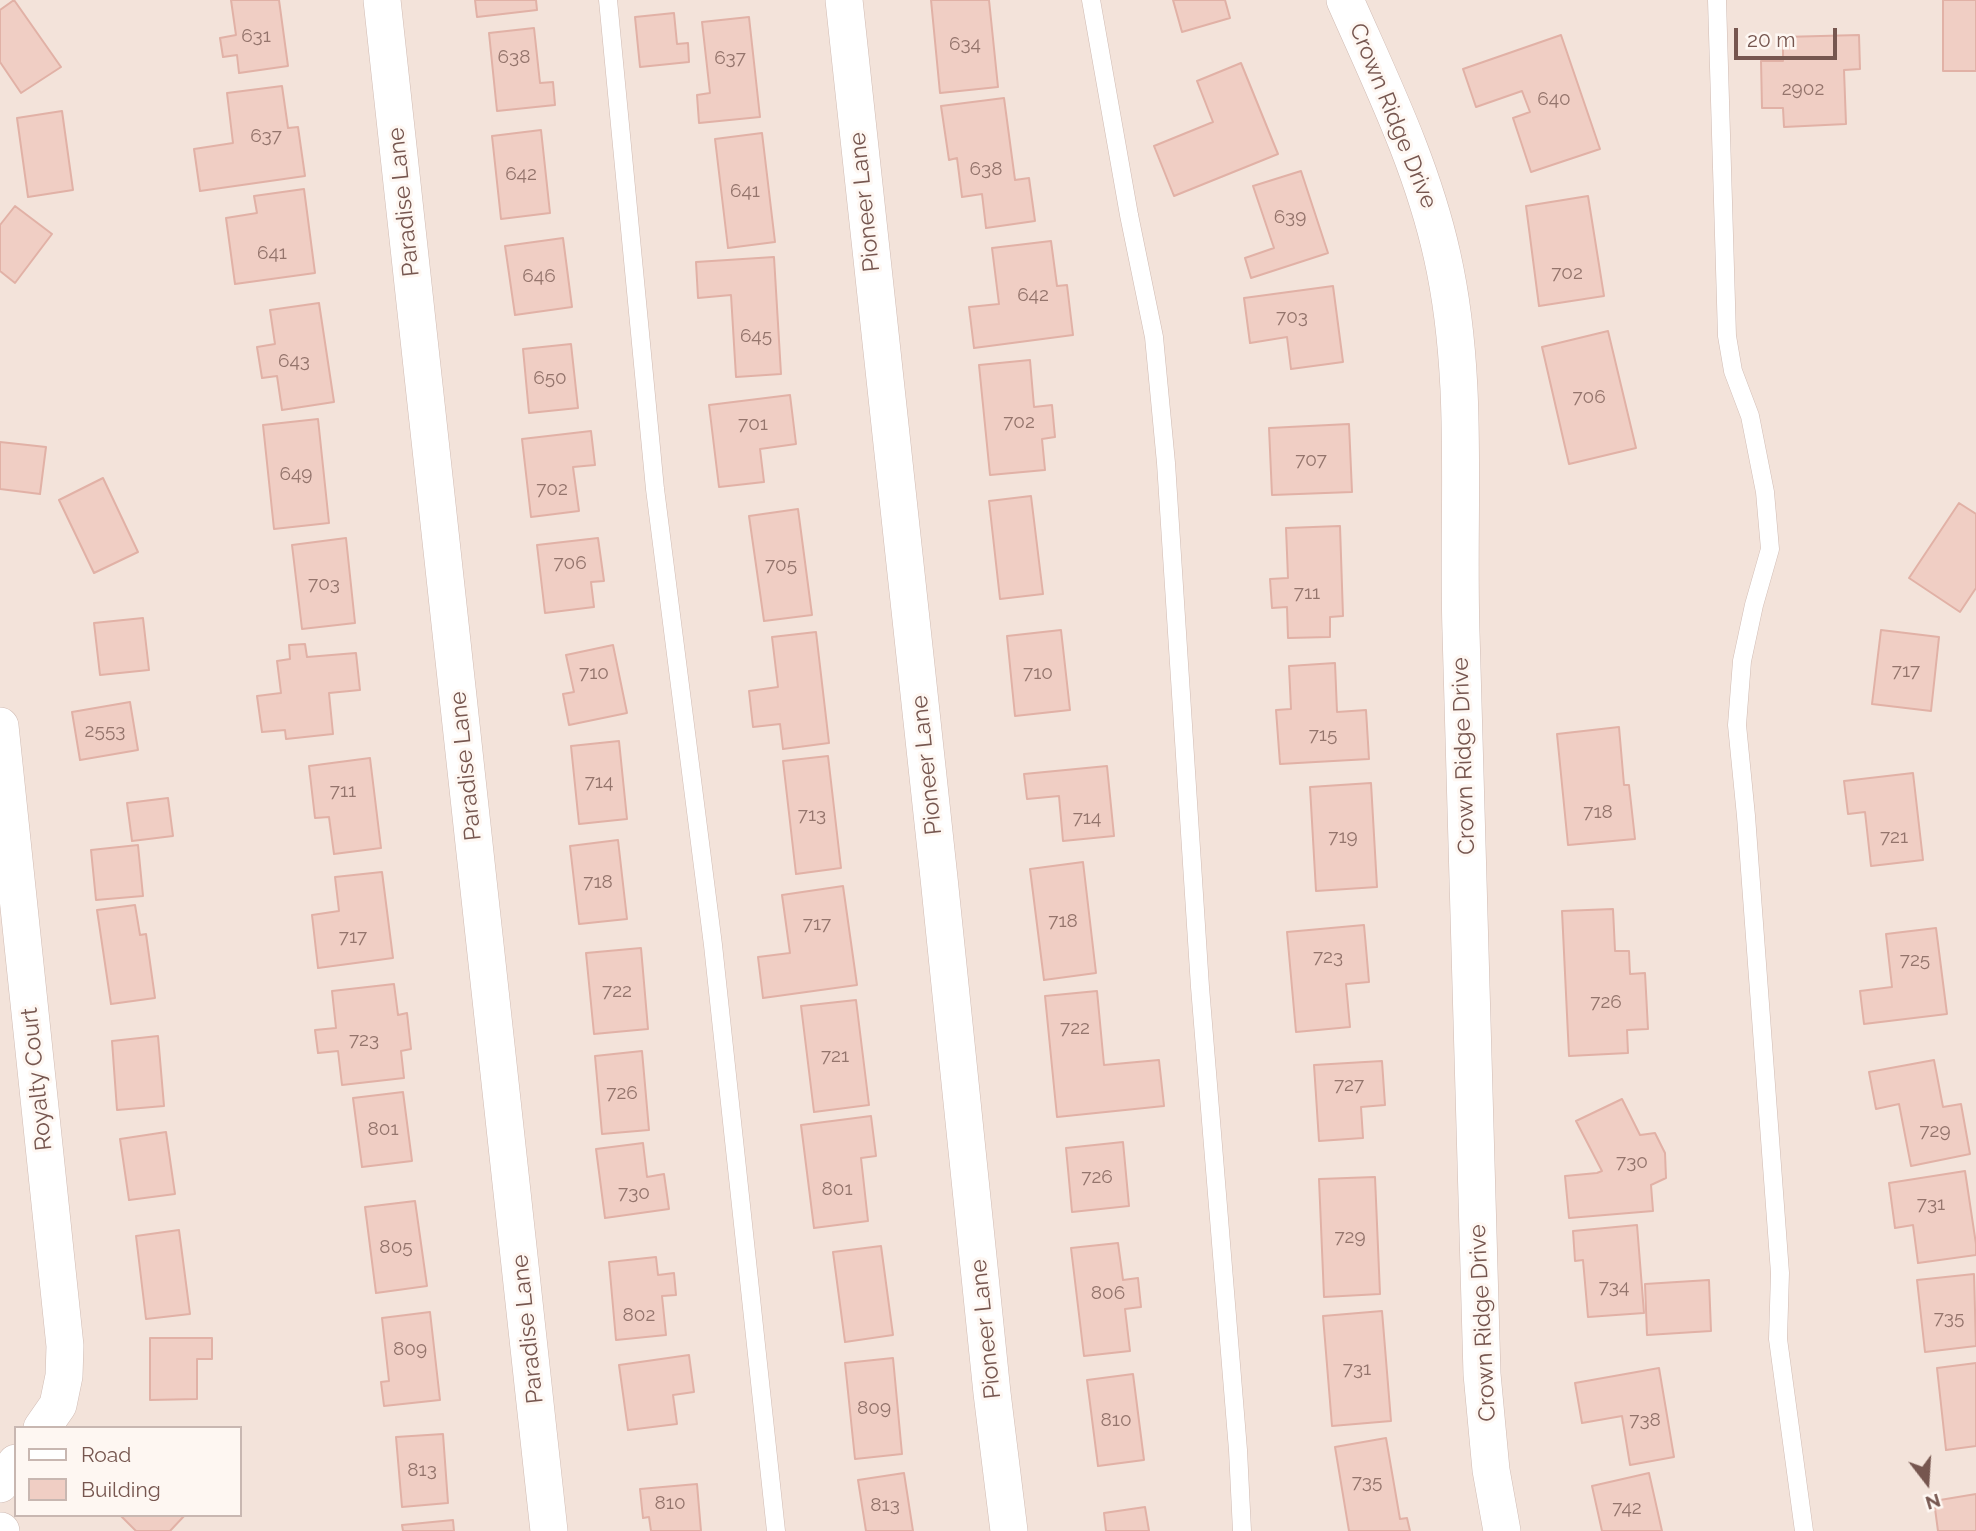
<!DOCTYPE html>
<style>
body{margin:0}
#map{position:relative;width:1976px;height:1531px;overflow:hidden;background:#fcf2eb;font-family:Raleway,sans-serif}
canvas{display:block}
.legend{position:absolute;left:14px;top:1426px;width:228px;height:91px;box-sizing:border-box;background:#fef7f2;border:2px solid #c8b7b1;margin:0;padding:9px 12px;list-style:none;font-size:21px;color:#76564f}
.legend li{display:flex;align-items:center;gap:14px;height:35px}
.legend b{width:35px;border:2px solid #c8b7b1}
.north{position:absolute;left:1892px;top:1447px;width:70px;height:70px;-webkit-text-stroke:5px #fef7f2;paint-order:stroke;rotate:163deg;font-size:19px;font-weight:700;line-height:28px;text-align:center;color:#76564f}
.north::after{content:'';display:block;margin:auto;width:24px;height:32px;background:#76564f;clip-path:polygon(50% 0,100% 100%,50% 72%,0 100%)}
.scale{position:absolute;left:1734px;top:28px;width:103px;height:32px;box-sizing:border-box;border:4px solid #76564f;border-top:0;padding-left:9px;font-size:21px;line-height:24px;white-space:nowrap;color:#76564f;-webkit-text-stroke:5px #fef7f2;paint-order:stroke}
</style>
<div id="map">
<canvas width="1976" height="1531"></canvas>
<ul class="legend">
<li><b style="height:9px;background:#fff"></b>Road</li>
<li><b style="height:19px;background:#f0cec4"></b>Building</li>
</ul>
<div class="north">N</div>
<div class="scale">20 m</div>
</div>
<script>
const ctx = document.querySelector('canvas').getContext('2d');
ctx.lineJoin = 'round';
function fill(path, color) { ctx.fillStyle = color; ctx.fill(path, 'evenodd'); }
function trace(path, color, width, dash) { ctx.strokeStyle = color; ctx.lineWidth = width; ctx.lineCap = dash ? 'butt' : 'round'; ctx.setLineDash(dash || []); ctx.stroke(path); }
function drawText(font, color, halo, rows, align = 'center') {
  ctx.font = font + ' Raleway,sans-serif'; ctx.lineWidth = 6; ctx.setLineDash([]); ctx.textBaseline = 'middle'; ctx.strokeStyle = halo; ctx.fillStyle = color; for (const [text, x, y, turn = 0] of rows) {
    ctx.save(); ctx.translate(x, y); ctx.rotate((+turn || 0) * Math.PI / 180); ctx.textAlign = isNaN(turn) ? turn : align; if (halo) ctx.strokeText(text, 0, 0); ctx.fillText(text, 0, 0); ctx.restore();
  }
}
fill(new Path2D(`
 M0,0h1976v1531h-1976zM16,1428h224v87h-224z`), '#f3e3da');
const building = new Path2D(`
 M14,0l47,67 -40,26 -21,-31v-52z
 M231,0h48l9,66 -49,7 -2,-18 -14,2 -3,-19 16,-3z
 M475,0h61l1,10 -60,7z
 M931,0h58l9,87 -58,6z
 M1173,0h52l5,18 -48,14z
 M1943,0h33v71h-33z
 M674,13l3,31 11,-1 1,19 -49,5 -5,-50z
 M749,17l11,100 -61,6 -2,-28 13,-2 -8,-71z
 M534,28l6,55 13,-1 2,23 -58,6 -8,-78z
 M1561,35l39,114 -69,23 -18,-54 17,-6 -8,-21 -46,16 -13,-38z
 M1859,35l1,34 -16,1 2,54 -62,3 -1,-19h-21l-1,-47h22v-24z
 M1241,63l37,91 -104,42 -20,-50 59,-24 -16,-41z
 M282,86l6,42 10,-1 7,49 -105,15 -6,-42 39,-6 -6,-50z
 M1004,98l11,82 14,-2 6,43 -49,7 -4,-34 -20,3 -5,-39 -8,2 -8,-54z
 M62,111l11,79 -45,7 -11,-79z
 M541,130l9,83 -49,6 -9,-83z
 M762,133l13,109 -47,6 -13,-109z
 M1301,171l27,82 -77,25 -6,-20 29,-10 -21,-62z
 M304,189l11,84 -80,11 -9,-66 31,-5 -3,-17z
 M1588,196l16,100 -65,10 -13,-100z
 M15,206l37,28 -37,49 -15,-12v-46z
 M563,238l9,69 -57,8 -10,-69z
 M1051,241l6,45 10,-1 6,50 -99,13 -5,-41 30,-3 -7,-56z
 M774,257l7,117 -45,3 -5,-82 -33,3 -2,-36z
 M1333,286l10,76 -52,7 -4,-32 -37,6 -6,-45z
 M319,303l15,99 -52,8 -5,-34 -15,2 -5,-31 18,-3 -5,-34z
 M1608,331l28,117 -67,16 -27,-117z
 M571,344l7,64 -49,5 -6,-64z
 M1030,360l4,47 18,-2 3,32 -13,2 3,31 -55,5 -11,-110z
 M790,395l6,49 -36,5 4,33 -45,5 -10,-82z
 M318,419l11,104 -55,6 -11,-104z
 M1349,424l3,68 -80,3 -3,-67z
 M591,431l4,34 -22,2 6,44 -48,6 -9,-78z
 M0,442l46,5 -6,47 -40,-5z
 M103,478l35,74 -44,21 -35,-73z
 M1031,496l12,98 -43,5 -11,-98z
 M1959,503l17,11v74l-16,24 -51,-34z
 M798,509l14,106 -48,6 -15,-105z
 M1340,526l3,90 -13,1v20l-42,1 -1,-31 -15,1 -2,-29 18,-1 -2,-50z
 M346,538l9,85 -53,6 -10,-84z
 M598,538l6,43 -13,1 3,25 -49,6 -8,-68z
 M143,618l6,52 -49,5 -6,-52z
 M1061,630l9,80 -55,6 -8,-80z
 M1881,630l58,7 -8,74 -59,-7z
 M816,632l13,111 -46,6 -3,-25 -27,3 -4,-36 29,-4 -6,-50z
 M305,644l2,13 49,-4 4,37 -31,3 4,41 -47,5 -1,-9 -23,2 -5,-36 24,-3 -4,-32 13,-2 -1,-14z
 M613,645l14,68 -58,12 -6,-31 11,-2 -8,-37z
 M1335,663l2,49 29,-2 3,49 -89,5 -4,-54 15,-1 -2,-43z
 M130,702l8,48 -58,10 -8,-48z
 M1619,727l5,58h5l6,54 -67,6 -11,-111z
 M619,741l8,78 -48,5 -8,-78z
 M828,756l13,112 -45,6 -13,-113z
 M370,758l11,90 -47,6 -5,-37 -14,1 -6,-52z
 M1107,766l7,70 -51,5 -4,-45 -32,3 -3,-25z
 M1913,773l10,87 -52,6 -6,-54 -17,2 -4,-33z
 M1371,783l6,104 -61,4 -6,-104z
 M168,798l5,38 -41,5 -5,-38z
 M618,840l9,79 -48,5 -9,-78z
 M138,845l5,51 -47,4 -5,-50z
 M1083,862l13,111 -52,7 -14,-111z
 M382,872l11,86 -75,10 -6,-53 27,-4 -4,-34z
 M843,886l14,99 -94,13 -5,-41 32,-4 -8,-58z
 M135,905l5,30 6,-1 9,64 -44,6 -14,-94z
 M1613,909l2,42h14l1,23 15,-1 3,56 -21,1 1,23 -59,3 -7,-145z
 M1364,925l5,57 -23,2 4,43 -54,5 -9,-100z
 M1936,928l11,86 -83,10 -4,-33 32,-4 -6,-53z
 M641,948l7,81 -54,5 -8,-81z
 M394,984l4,31 9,-2 4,36 -10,2 3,27 -62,7 -4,-34 -20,2 -3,-23 21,-2 -4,-37z
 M1097,991l7,74 55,-5 5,46 -107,11 -12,-121z
 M856,1000l13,105 -55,7 -13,-106z
 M158,1036l6,70 -47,4 -5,-69z
 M642,1051l7,79 -47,4 -7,-78z
 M1934,1060l9,47 18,-3 9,50 -59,12 -12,-62 -23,5 -7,-37z
 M1382,1061l3,44 -24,2 2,31 -44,3 -5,-76z
 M403,1092l9,69 -50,6 -9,-69z
 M1622,1099l18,36 15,-2 10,20 1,25 -15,7 2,26 -84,7 -4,-42 32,-3 5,-2 -26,-50z
 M871,1116l5,40 -15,2 7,63 -54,7 -13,-103z
 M166,1132l9,62 -46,6 -9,-61z
 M1123,1142l6,64 -57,6 -6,-64z
 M643,1143l4,34 17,-3 5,35 -64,9 -9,-69z
 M1965,1171l11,73v11l-58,8 -5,-38 -18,3 -6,-45z
 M1375,1177l5,117 -56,3 -5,-118z
 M415,1201l12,85 -51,7 -11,-86z
 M1637,1225l7,88 -56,4 -5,-57 -8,1 -2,-30z
 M179,1230l11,84 -44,5 -10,-83z
 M1118,1243l5,37 15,-2 3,29 -16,2 5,42 -46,5 -13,-108z
 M881,1246l12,89 -48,7 -12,-90z
 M656,1257l2,18 16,-2 2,22 -14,1 4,39 -50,5 -7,-78z
 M1974,1274l2,72 -51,6 -8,-72z
 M1709,1280l2,51 -64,4 -2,-51z
 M1382,1311l9,110 -59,5 -9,-110z
 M430,1312l10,88 -56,6 -3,-24 8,-1 -7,-63z
 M150,1338h62v21h-15v40l-47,1z
 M689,1355l5,37 -21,3 4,29 -49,6 -9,-65z
 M893,1358l9,96 -47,5 -10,-96z
 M1976,1363v83l-30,4 -9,-82z
 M1659,1368l15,89 -44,8 -8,-49 -40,7 -7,-40z
 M1133,1374l11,86 -46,6 -11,-86z
 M443,1434l5,69 -46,4 -6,-70z
 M1386,1438l14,81 7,-1 3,13h-61l-14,-84z
 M904,1473l9,58h-47l-8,-51z
 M1649,1473l13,58h-60l-10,-45z
 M697,1484l4,47h-50l-2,-14 -6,1 -3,-29z
 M1976,1494v37h-38l-4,-30z
 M1145,1507l4,24h-43l-2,-18z
 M120,1515h65l-15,16h-34z
 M453,1520l1,11h-51l-1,-6z`);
fill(building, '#f0cec4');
trace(building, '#e1b1a6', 2);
const lane = new Path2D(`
 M608,0l47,489 58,456 63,586
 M1091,0l38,215 25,122 12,126 34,524 38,463 4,81
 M1717,0l10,336 6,35 17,45 15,76 5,57 -16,56 -12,56 -5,64 9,91 34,457 -2,66 26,192`);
const street = new Path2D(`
 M382,0l167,1531
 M844,0l95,878 53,515 17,138
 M1345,0c37,84 77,165 97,255 28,124 15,251 19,377 7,247 14,494 21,742l9,96 11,61
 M0,726l65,620 -1,30 -6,29 -16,23
 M0,1484l16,-21
 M0,1531h1`);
trace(lane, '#d0bbb3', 19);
trace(street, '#d0bbb3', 38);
trace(lane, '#fff', 18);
trace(street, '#fff', 37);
drawText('19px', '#94746c', null, [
 ["631",256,36],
 ["634",965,44],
 ["638",514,57],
 ["637",730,58],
 ["2902",1803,89],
 ["640",1554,99],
 ["637",266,136],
 ["638",986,169],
 ["642",521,174],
 ["641",745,191],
 ["639",1290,217],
 ["641",272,253],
 ["702",1567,273],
 ["646",539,276],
 ["642",1033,295],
 ["703",1292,317],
 ["645",756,336],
 ["643",294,361],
 ["650",550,378],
 ["706",1589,397],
 ["702",1019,422],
 ["701",753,424],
 ["707",1311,460],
 ["649",296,474],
 ["702",552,489],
 ["706",570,563],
 ["705",781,565],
 ["703",324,584],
 ["711",1307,593],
 ["717",1906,671],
 ["710",594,673],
 ["710",1038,673],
 ["2553",105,731],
 ["715",1323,735],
 ["714",599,782],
 ["711",343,791],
 ["718",1598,812],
 ["713",812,815],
 ["714",1087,818],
 ["719",1343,837],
 ["721",1894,837],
 ["718",598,882],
 ["718",1063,921],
 ["717",817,924],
 ["717",353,937],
 ["723",1328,957],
 ["725",1915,960],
 ["722",617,991],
 ["726",1606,1002],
 ["722",1075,1028],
 ["723",364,1040],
 ["721",835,1056],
 ["727",1349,1085],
 ["726",622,1093],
 ["801",383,1129],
 ["729",1935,1131],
 ["730",1632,1162],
 ["726",1097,1177],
 ["801",837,1189],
 ["730",634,1193],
 ["731",1931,1204],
 ["729",1350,1237],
 ["805",396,1247],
 ["734",1614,1287],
 ["806",1108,1293],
 ["802",639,1315],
 ["735",1949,1318],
 ["809",410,1349],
 ["731",1357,1369],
 ["809",874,1408],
 ["810",1116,1420],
 ["738",1645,1420],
 ["813",422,1470],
 ["735",1367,1482],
 ["810",670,1503],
 ["813",885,1505],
 ["742",1627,1508]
]);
drawText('23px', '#76564f', '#fef7f2', [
 ["Crown Ridge Drive",1393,116,68],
 ["Paradise Lane",404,202,-96],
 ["Pioneer Lane",865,202,-96],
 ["Crown Ridge Drive",1464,756,-92],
 ["Pioneer Lane",927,765,-96],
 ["Paradise Lane",466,766,-96],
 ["Royalty Court",37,1079,-96],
 ["Crown Ridge Drive",1483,1323,-93],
 ["Paradise Lane",528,1329,-96],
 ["Pioneer Lane",986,1329,-96]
]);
</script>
